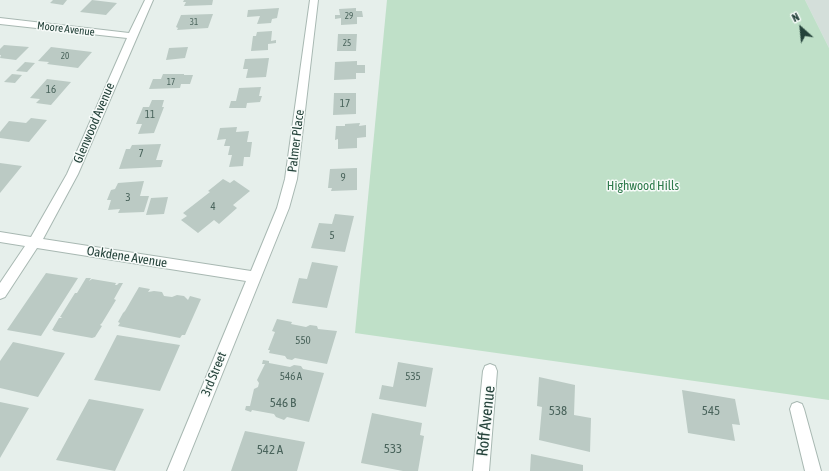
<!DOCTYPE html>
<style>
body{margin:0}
#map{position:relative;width:829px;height:471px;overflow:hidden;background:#e6efeb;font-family:"Asap Condensed",sans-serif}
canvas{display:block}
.north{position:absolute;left:781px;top:8px;width:40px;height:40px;-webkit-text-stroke:3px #f7fbf9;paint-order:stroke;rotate:333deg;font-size:11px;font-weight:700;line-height:16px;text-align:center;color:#24423a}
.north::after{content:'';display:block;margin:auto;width:14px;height:18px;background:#24423a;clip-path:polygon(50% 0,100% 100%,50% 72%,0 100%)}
</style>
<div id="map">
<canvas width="829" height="471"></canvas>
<div class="north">N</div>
</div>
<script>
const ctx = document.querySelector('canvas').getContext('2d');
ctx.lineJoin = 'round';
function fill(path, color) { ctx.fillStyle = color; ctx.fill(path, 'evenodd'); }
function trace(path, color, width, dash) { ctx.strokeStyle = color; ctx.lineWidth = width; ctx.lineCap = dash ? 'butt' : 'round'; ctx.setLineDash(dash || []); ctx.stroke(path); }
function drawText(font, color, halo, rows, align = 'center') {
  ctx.font = font + ' "Asap Condensed",sans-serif'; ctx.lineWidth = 3; ctx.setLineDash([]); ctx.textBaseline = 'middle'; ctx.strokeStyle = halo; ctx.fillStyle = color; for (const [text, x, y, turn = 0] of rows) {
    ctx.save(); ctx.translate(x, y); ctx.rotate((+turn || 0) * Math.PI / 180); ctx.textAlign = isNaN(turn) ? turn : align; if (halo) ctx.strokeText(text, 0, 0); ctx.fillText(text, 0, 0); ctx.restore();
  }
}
fill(new Path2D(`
 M805,0h24v48z`), '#d4dfda');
fill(new Path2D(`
 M387,0h418l24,48v352l-474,-67z`), '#bfe0c8');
fill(new Path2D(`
 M53,0h14l-4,5 -13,-2z
 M92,0l25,3 -11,12 -26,-3z
 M184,0h29l-1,5 -28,1 2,-4h-3z
 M279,8l-2,10 -5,1 -1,4 -14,1 3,-8 -13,1 1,-7z
 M356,8v3h6l1,6h-6v7l-16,1v-7l-6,1v-4h5l-1,-6z
 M213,14l-5,14 -31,2 1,-2 -2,-1 5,-12z
 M272,31l-1,10 5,-1v3l-8,1v6l-17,1 2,-15h3l1,-4z
 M338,34h19l-1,17h-19z
 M4,45l25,2 -13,13 -16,-2 1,-3h-1v-6z
 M51,47l41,5 -14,16 -31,-4 2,-2 -11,-1z
 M188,47l-3,11 -19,2 3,-12z
 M269,58l-3,19 -20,1 2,-9h-5l2,-10z
 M357,61v4h8v8h-9v6l-22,1 1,-18z
 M25,62l10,1 -8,9 -11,-1z
 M12,74l10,1 -7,8 -11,-1z
 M163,74h21v1h9l-3,9h-9l-1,4 -31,1 4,-10h8z
 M47,79l24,3 -20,23 -15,-2 4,-4 -10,-1z
 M261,87l-2,9h3l-2,6 -13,1 -1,5h-17l2,-7h5l3,-13z
 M334,93h22v21l-23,1z
 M152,100h12l-2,7h2l-10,26 -16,1 4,-10h-6l7,-17h6z
 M31,118l16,2 -18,22 -29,-4v-6l9,-11 17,2z
 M360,123l-1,3 7,-1v12l-9,1v10l-19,1v-10l-3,1 1,-14h9v-2z
 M237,127l-1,5 13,-1 -2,11h5l-2,15h-6l-1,9 -14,1 3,-12h-4l2,-9h-6l2,-7 -9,1 3,-12z
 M161,144l-5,16h7l-2,7 -42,2 7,-20h4l2,-4z
 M0,163l22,3 -22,27z
 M357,168v22l-26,1 1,-3h-4l2,-19z
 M223,179l7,4 4,-3 16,11 -17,14 4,3 -18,16 -5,-4 -16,13 -17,-13 6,-4 -4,-3 27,-21 -2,-1z
 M144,181l-4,15h9l-5,16 -26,1 2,-4 -12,1 3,-10h-4l4,-10 4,-1 3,-6z
 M168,197l-4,17 -18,1 5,-17z
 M335,214l19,2 -9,36 -34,-4 8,-25 13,1z
 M312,262l26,4 -11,42 -35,-5 7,-25 8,1z
 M46,273l32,5 -37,58 -34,-6z
 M86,278h5l-2,3 3,-2 24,4 -1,2h2l2,-2h4l-9,16 2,1 -14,23 -2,2 2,1 -7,11 -3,1 -39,-7 1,-1h-2l7,-12h2l1,-1h-2l15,-24h2z
 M139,287l11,2 -2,3 6,-1 8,1 2,4 8,1 5,-2 7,1 4,4 2,-4 11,3 -16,36h-3l-2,3 -62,-12 2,-3 -2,-1 5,-9 2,-2z
 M277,319l15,3 -1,2 15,3 4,-2 7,1 1,3 19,2 -10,33 -32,-6 -3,2 -5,-1 -2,-3 -16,-3 1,-3h-2l7,-18 -3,-1z
 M117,335l63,10 -20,46 -66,-11z
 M13,342l52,11 -27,44 -38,-9v-27z
 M263,360l6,1v2l21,4 4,-2 7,1 2,3 21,4 -15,49 -22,-5 -3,3 -8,-3 -2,-3 -22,-4 -1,2 -6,-2 1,-4h4l4,-17 4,-2 1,-4 -2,-3 8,-16h-3z
 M398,362l35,6 -7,39 -47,-8 3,-14 11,2z
 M539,377l36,8 -1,30 17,3 -1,34 -51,-12 3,-33 -5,-1z
 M682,390l53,9 5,26 -8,-1 3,17 -47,-8z
 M89,399l55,10 -29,62 -59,-11z
 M0,402l29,6 -29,50z
 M372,413l50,10 -2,12 4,1 -6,35h-15l-42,-8z
 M245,431l60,11 -8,29h-66z
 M531,454l52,11v6h-53z`), '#bbcac4');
const minor = new Path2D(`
 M145,0h8l-75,174 -35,65 208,32 26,-63 8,-29 25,-179h8l-21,179 -8,29 -106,263h-16l79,-190 -209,-33 -32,49 -5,2v-16l25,-37 -25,-4v-10l31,5 36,-63 60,-136 -127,-14v-6l129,15z
 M490,364l5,2 2,5 -8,100h-16l10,-100 2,-5z
 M797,402l5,2 2,5 17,62h-16l-15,-62 2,-5z`);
trace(minor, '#a8b8b2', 2);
fill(minor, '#fff');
drawText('9px', '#4a645c', null, [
 ["29",349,16],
 ["31",194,22],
 ["25",347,43],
 ["20",65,56],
 ["17",171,82]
]);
drawText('11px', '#24423a', '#f7fbf9', [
 ["Moore Avenue",66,29,7]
]);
drawText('11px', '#4a645c', null, [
 ["16",51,90],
 ["17",345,104],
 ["11",150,115],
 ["7",141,154],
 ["9",343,178],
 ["3",128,198],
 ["4",213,207],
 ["5",332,236],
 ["550",303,341],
 ["546 A",291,377],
 ["535",413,377]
]);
drawText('13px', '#24423a', '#f7fbf9', [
 ["Glenwood Avenue",94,123,-67],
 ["Palmer Place",296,141,-83],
 ["Oakdene Avenue",127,257,9],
 ["3rd Street",214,374,-68]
]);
drawText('13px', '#2d7a4b', '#f7fbf9', [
 ["Highwood Hills",643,186]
]);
drawText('13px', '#4a645c', null, [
 ["546 B",283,403],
 ["538",558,411],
 ["545",711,411],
 ["533",393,449],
 ["542 A",270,450]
]);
drawText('16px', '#24423a', '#f7fbf9', [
 ["Roff Avenue",486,421,-84]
]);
</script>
